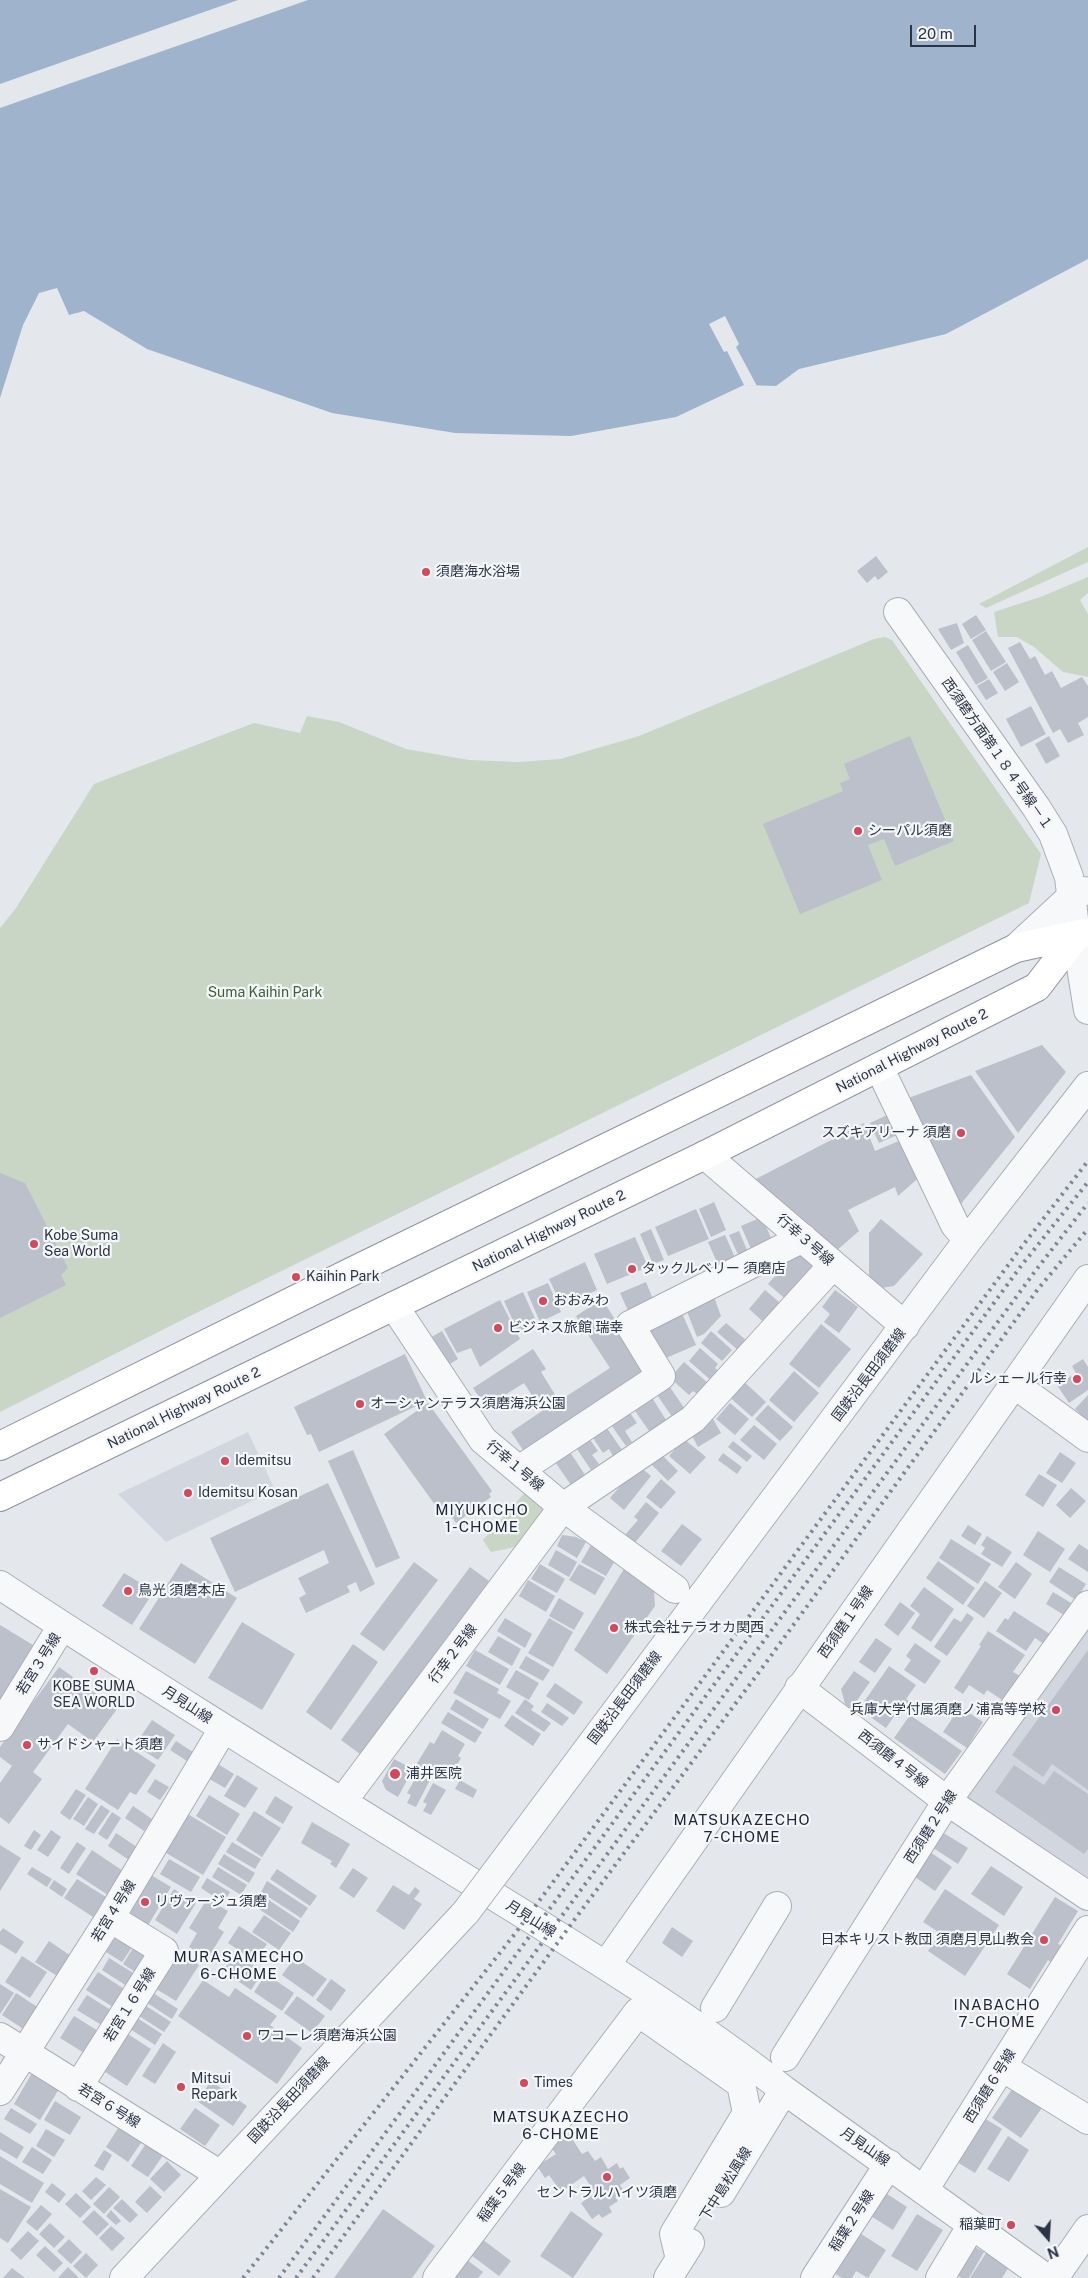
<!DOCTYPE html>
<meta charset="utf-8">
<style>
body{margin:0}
#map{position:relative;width:1088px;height:2278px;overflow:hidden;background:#e4e7ec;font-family:"Public Sans",sans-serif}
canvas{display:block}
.north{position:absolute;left:1023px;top:2213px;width:50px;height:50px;-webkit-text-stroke:4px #f4f6f9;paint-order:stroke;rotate:161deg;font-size:14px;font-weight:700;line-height:20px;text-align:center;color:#2b3445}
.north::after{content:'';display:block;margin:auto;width:18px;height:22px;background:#2b3445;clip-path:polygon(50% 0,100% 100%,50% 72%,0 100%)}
.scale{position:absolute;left:910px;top:25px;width:66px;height:22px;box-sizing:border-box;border:2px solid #2b3445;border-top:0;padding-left:6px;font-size:15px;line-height:18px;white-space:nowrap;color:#2b3445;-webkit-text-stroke:4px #f4f6f9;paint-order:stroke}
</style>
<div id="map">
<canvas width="1088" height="2278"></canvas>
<div class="north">N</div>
<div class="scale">20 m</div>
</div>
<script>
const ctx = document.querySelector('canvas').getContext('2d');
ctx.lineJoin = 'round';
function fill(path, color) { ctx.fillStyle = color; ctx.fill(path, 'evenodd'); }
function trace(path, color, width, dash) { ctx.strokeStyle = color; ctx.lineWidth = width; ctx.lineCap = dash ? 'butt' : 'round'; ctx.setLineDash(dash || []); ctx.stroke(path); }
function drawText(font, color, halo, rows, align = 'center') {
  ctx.font = font + ' "Public Sans","Noto Sans JP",sans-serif'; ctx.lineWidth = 4.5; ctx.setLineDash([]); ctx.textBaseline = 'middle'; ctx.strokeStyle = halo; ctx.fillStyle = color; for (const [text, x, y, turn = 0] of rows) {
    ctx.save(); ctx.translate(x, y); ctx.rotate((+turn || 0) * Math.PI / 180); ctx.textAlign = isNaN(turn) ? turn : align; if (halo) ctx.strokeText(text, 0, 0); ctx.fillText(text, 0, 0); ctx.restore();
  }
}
fill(new Path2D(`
 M248,1432l27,58 -109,52 -48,-48z
 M1088,1621v266l-128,-88z`), '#d2d6de');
fill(new Path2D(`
 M1088,547v15l-102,46 -7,-4z
 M1088,577v16l-8,7 8,14v63l-25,-5 -29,-25 -17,-10h-19l-4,-25 49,-16z
 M885,637l7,3 149,214 -12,49 -843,415 -186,94v-484l16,-20 78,-124 160,-61 46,10 7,-17 32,6 67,27 63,11 50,2 41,-3 79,-23 235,-97z
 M528,1489l15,13 2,18 -20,25 -34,7 -8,-12z`), '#c9d6c5');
fill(new Path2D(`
 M0,0h1088v259l-142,75 -147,35 -23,17 -32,-1 -68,32 -105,19 -116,-3 -123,-20 -185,-64 -63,-38 -15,4 -12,-27 -18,5 -16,32 -23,73z`), '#9fb4cc');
fill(new Path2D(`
 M238,0h70l-308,108v-24z
 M725,316l14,28 -3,3 21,39 -13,-1 -17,-34 -3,1 -15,-28z`), '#e4e7ec');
fill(new Path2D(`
 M876,556l12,16 -10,8 -3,-4 -8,7 -10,-12z
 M976,615l10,15 -15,9 -9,-15z
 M957,623l7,20 -13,7 -13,-21z
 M986,631l20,31 -15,9 -19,-31z
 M1020,642l10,17 5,-3 10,19 7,-4 9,17 21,-11 6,9v31l-10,6 6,12 -16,8 -8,-14 -7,4 -45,-85z
 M968,645l20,33 -12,7 -20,-33z
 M1007,663l12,19 -14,9 -12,-19z
 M989,679l9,14 -12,7 -9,-14z
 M1031,706l15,28 -25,13 -15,-28z
 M910,736l44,105 -59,25 -11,-27 -16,6 14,35 -82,34 -37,-90 80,-33 -3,-8 10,-4 -6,-15z
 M1049,736l11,20 -14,8 -11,-20z
 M1042,1045l24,27 -48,61 -43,-62z
 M971,1075l44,62 -59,73 -53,-110z
 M892,1113l9,20 -22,10 -9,-20z
 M864,1123l11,28 31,-13 18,35 -26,23 -3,-9 -47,23 11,21 -24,21 -85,-70z
 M0,1173l25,10 43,85 -7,7 5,10 -66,33z
 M714,1202l12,28 -15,7 -12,-28z
 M696,1209l13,30 -41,17 -13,-29z
 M762,1217l13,30 -21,9 -13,-30z
 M881,1219l42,35 -29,32 -12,2 -9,-6 -4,-7v-42z
 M651,1229l13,31 -11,4 -13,-30z
 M739,1231l11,26 -9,4 -12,-26z
 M725,1235l12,27 -17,7 -12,-27z
 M635,1237l13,30 -41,17 -13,-30z
 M798,1250l20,18 -30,33 -20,-17z
 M585,1262l12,28 -35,16 -13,-27z
 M646,1282l9,22 -25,11 -10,-22z
 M548,1283l13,29 -21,10 -13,-30z
 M765,1290l20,17 -17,19 -19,-17z
 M835,1290l23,17 -19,26 -15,-11 6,-8 -8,-7z
 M523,1292l15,33 -19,9 -15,-33z
 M714,1297l7,19 -17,18 -7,3 -11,-28z
 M602,1299l45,71 -124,80 -12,-18 31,-21 -18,-28 -38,24 -13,-19 60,-39 13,20 -5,3 18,29 51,-33 -34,-52z
 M500,1300l20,39 -40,28 -9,-19 -14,5 -13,-24z
 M681,1311l15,34 -39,17 -15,-35z
 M726,1323l21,18 -8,10 -22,-19z
 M821,1324l30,25 -32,39 -30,-24z
 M442,1331l16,28 -13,8 -17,-28z
 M711,1331l21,19 -10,11 -21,-18z
 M700,1348l18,16 -3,4 7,6 -8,9 -25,-22z
 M405,1354l22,47 -108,51 -8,-18 -4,1 -13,-28z
 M1083,1359l5,8v23l-19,13 -12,-18 19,-12 -4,-7z
 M684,1362l25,22 -10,11 -6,-4 -4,4 -19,-17z
 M794,1371l25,22 -25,29 -25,-22z
 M741,1379l25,23 -14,15 -25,-22z
 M667,1383l20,29 -12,9 -20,-29z
 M1088,1395v26l-13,-12z
 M651,1396l15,24 -17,11 -16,-23z
 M428,1403l64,88 -3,3 2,3 -35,26 -12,-18 -6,4 -54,-75z
 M730,1403l19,16 -14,16 -19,-16z
 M768,1405l25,22 -13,14 -25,-22z
 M628,1410l9,13 -12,8 7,11 -6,4 -17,-24z
 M713,1419l8,14 -23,14 -8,-15z
 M602,1421l20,29 -9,6 -4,-7 -6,4 -15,-23z
 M754,1425l23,19 -13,16 -24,-20z
 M586,1434l12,17 -6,4 7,9 -8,6 -18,-27z
 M684,1439l22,18 -16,17 -21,-18z
 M733,1441l19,15 -5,6 -19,-15z
 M568,1449l19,29 -14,10 -20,-29z
 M353,1450l47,108 -24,10 -48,-107z
 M659,1452l19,19 -10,10 -19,-19z
 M1060,1452l16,11 -14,20 -16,-10z
 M723,1453l19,14 -5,7 -19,-14z
 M638,1465l13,11 -27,34 -14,-12z
 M1039,1474l18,11 -14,22 -18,-12z
 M661,1479l15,13 -15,17 -15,-12z
 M328,1483l47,101 -15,8 -4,-10 -9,4 3,6 -44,21 -7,-15 7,-4 -8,-16 31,-15 -5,-13 -89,42 -25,-54z
 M1071,1488l15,13 -16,17 -14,-13z
 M646,1502l13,11 -25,31 -10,-8 14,-16 -4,-3z
 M682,1524l20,15 -21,27 -20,-15z
 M968,1525l14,9 -7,11 -14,-9z
 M1038,1531l27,18 -15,23 -27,-17z
 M562,1535l14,2 10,5 -9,16 -20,-12z
 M987,1536l25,16 -10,15 -21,-13 4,-6 -4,-3z
 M951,1539l40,25 -13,20 -39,-26z
 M1079,1544l9,6v22l-20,-13z
 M591,1545l25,14 -10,17 -25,-14z
 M556,1550l21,12 -8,15 -21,-12z
 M938,1561l37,27 -12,17 -37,-27z
 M414,1562l24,18 -54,71 -24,-17z
 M1016,1562l16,12 -17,25 -17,-12z
 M181,1563l56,35 -42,66 -56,-35z
 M540,1564l25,15 -8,14 -26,-14z
 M579,1564l26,14 -10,17 -26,-15z
 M470,1567l19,14 -129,173 -19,-14z
 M1059,1567l27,17 -10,16 -27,-18z
 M624,1569l30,22 1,15 -48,68 -33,-24z
 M124,1573l30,18 -22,34 -30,-19z
 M528,1580l27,16 -9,16 -27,-16z
 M985,1581l17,12 -18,25 -17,-12z
 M924,1587l30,22 -23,33 -20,-14 9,-14 -10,-8z
 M1053,1592l18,11 -7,12 -18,-11z
 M559,1598l25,15 -10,17 -25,-14z
 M900,1602l15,11 -17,23 -14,-11z
 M1014,1611l36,23 -6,10 -9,-6 -9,13 -30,-20 9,-13 3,2z
 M967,1613l7,5 -27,38 -13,-9 20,-29 7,4z
 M505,1618l27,16 -7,14 -28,-17z
 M549,1618l24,14 -20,35 -25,-14z
 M242,1622l53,32 -33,56 -54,-32z
 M0,1625l33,20 -33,55z
 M988,1631l37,24 -12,17 7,4 -16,25 -17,-11 -3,5 -15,-10 -6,9 -9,-6 27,-42 -2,-1z
 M498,1636l23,13 -9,17 -24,-14z
 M876,1638l16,11 -17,24 -16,-11z
 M915,1643l26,18 -16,23 -21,-14 7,-10 -5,-4z
 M353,1644l25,18 -47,68 -25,-18z
 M475,1650l34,19 -9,16 -34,-19z
 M1088,1650v140l-36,-26 -9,13 -31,-22z
 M526,1656l24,14 -7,11 -24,-13z
 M889,1666l27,19 -10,14 5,3 -12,16 -4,-3 -9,13 -27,-19z
 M59,1667l58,42 -24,33 -25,-18 -35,48 9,7 -33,45 -9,-7v-34l12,-17 -12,-9v-10z
 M516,1670l23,13 -10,17 -23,-13z
 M466,1671l33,18 -2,4 14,8 -11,18 -47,-26z
 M854,1671l16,11 -19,27 -6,-5 -4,-15z
 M555,1683l28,19 -9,13 -28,-19z
 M456,1699l33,20 -6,10 -33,-20z
 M525,1699l9,7 -3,4 20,13 -7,9 -29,-19z
 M547,1703l22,15 -7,8 -21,-14z
 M960,1707l23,15 -16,26 -24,-16z
 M448,1712l34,20 -7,11 -34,-20z
 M512,1715l29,19 -8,12 -29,-20z
 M910,1715l52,36 -17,23 -51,-36z
 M152,1720l23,15 -17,25 -23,-15z
 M442,1730l23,14 -7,12 3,2 -12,21 -6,-4 -2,4 -25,-14 14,-23 4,2z
 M117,1739l39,26 -20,30 -6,-3 -12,18 -33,-21z
 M176,1741l20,13 -6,9 -20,-13z
 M210,1759l24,15 -9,14 -24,-14z
 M394,1759l19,10 -15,28 -12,-7 -4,-9z
 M1014,1765l30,20 10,-14 34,23v55l-4,5 -89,-62z
 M418,1774l12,6 -14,27 -9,-4 4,-8 -4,-2z
 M237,1775l21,13 -13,20 -21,-12z
 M155,1779l14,8 -9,13 -13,-8z
 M460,1780l17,10 -4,8 -18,-9z
 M433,1783l13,7 -15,25 -8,-4 4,-7 -4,-2z
 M76,1789l10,6 -16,25 -10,-7z
 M209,1795l31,19 -13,21 -31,-19z
 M275,1796l18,11 -10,17 -18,-11z
 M88,1797l10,7 -14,22 -11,-7z
 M101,1805l9,6 -16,23 -9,-5z
 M133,1806l19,13 -8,12 -19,-13z
 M254,1811l27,17 -19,29 -26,-17z
 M112,1812l9,6 -14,22 -9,-6z
 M186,1813l40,24 -23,38 -40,-24z
 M312,1822l38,22 -14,24 -6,-4 2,-3 -31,-18z
 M937,1829l31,19 -10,16 -31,-20z
 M34,1830l7,5 -10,15 -7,-4z
 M51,1830l10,7 -13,20 -11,-7z
 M116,1833l21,14 -8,13 -21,-14z
 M77,1842l9,6 -17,26 -9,-6z
 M232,1842l29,17 -6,10 -29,-17z
 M0,1845l21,13 -21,33z
 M924,1848l28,19 -17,24 -27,-19z
 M92,1850l31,21 -15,24 -32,-21z
 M224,1854l31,19 -6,10 -31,-19z
 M169,1859l31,18 -9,15 -31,-18z
 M991,1866l32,21 -19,29 -33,-22z
 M32,1867l20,12 -5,8 -20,-13z
 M218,1867l29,18 -6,10 -29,-18z
 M353,1868l15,10 -14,20 -15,-10z
 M277,1869l40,27 -7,10 -40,-27z
 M146,1872l25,15 -27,45 -25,-15z
 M207,1878l23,14 -6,11 -23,-15z
 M77,1879l29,18 -13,20 -29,-19z
 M54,1880l13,9 -5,8 -13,-9z
 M267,1881l41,27 -7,10 -40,-26z
 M393,1885l16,10 6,-8 5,4 -6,8 8,5 -18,26 -28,-19z
 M174,1889l22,14 -19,31 -22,-14z
 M945,1889l54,36 -34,51 -37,-25 12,-18 -17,-11z
 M260,1894l40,27 -7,11 -40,-27z
 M1055,1897l23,14 -20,33 5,2 -11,17 -4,-3 -18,29 -23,-15z
 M207,1899l21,12 -10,17 6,4 -16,26 -19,-11 8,-14 -8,-5z
 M264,1915l27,18 -12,17 -27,-18z
 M239,1926l28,18 -12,17 -27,-18z
 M672,1927l21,14 -11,16 -20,-14z
 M3,1928l21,14 -8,12 -16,-10v-12z
 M118,1933l17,10 -13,19 -16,-10z
 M49,1941l22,15 -14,20 -22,-14z
 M135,1945l17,10 -12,20 -17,-11z
 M176,1951l23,14 -23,36 -23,-14z
 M235,1953l28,19 -12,18 -28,-19z
 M22,1956l25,16 -17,26 -25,-16z
 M295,1957l32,22 -14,18 -31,-22z
 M109,1958l29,18 -8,12 -28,-18z
 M98,1972l31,20 -11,18 -32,-20z
 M266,1974l28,19 -12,18 -28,-19z
 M331,1979l15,11 -15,21 -15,-11z
 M203,1980l26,17 6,-9 42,28 -7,9 32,23 -25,36 -99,-68z
 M0,1984l14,9 -14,21z
 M147,1989l31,20 -6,10 -31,-20z
 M16,1993l23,15 -14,22 -23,-15z
 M87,1995l30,19 -9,15 -31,-19z
 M297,1996l28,20 -13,17 -28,-20z
 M140,2002l31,20 -7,10 -31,-20z
 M131,2014l31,20 -7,11 -31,-20z
 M74,2016l29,18 -14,22 -29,-18z
 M120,2029l31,20 -24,37 -31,-20z
 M163,2043l13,9 -21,32 -13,-8z
 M32,2073l27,16 -19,31 -26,-16z
 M211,2081l36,25 -14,20 -36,-25z
 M1017,2082l29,20 -25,36 -29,-20z
 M55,2101l26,16 -11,18 -26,-15z
 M11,2108l26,16 -7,10 -26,-15z
 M195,2108l25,17 -15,21 -25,-17z
 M979,2115l23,14 -27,44 -23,-14z
 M122,2122l23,15 -17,25 -22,-15z
 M46,2129l19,11 -11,17 -18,-11z
 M0,2132l24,15 -7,12 -17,-10z
 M569,2134l13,20 6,-3 7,10 6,-4 7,12 9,-6 3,6 3,-2 7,11 -10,7 4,6 -9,6 3,4 -9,6 3,5 -10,6 -3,-4 -7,5 -11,-16 14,-10 -11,-17 -23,16 -12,-17 -4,3 -8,-12 19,-12 -6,-8z
 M1008,2136l21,14 -20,32 -22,-13z
 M147,2142l17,12 -16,23 -17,-11z
 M32,2147l20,13 -9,14 -21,-12z
 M104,2150l8,5 -9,16 -9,-5z
 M0,2156l44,27 -12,20 -32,-19z
 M167,2161l14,14 -17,17 -14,-13z
 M96,2177l10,8 -15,15 -9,-9z
 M52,2183l14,11 -7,9 -14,-11z
 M150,2186l12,11 -15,16 -12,-11z
 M109,2187l11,10 -16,17 -11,-10z
 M0,2189l31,18 -23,36 -8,-5z
 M881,2190l26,17 -14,23 -27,-17z
 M76,2193l15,14 -11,11 -15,-14z
 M122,2199l16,16 -8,8 -17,-15z
 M41,2205l11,9 -15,17 -11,-9z
 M383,2209l52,37 -23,32h-78z
 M94,2210l15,14 -12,12 -15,-14z
 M111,2210l10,11 -5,4 -10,-9z
 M571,2211l32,23 -30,44 -33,-22z
 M917,2214l26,16 -26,41 -26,-15z
 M50,2223l15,14 -11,11 -15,-14z
 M111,2226l14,12 -13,13 -13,-13z
 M852,2228l34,22 -18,28 -12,-7 -4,7h-10l-15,-9z
 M28,2231l11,10 -18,19 -11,-10z
 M69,2239l13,13 -11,12 -14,-13z
 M482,2239l29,22 -12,15 -28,-21z
 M968,2243l16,9 -15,26h-7l-11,-6z
 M45,2246l18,17 -9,9 -18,-17z
 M86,2253l12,12 -12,13 -13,-12z
 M986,2253l23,14 -7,11h-32z
 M467,2260l16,12 -5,6h-25z
 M68,2267l11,11h-21z
 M12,2268l13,10h-22z`), '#bbc0ca');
const minor = new Path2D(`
 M898,612l138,195 17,27 16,43 7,59 12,74
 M1016,948l55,-51 13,-6
 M879,1067l76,158 13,15
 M705,1155l200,171
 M394,1306l89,134 80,67 112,82
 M1014,1384l74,54
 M519,1470l142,-94 -31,-51 173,-87
 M0,1585c149,98 300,191 452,285 113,70 227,138 332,220l262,188
 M799,1688l148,113 141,95
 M0,1727l62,-101
 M342,1802l221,-295 130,-88 140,-154
 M502,1864l466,-624 120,-154
 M606,1965l482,-686
 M715,2008l62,-102
 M0,2037l219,137
 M785,2057l162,-256 141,-196
 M1002,2067l86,53
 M78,2087l86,-136 -54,-33
 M0,2091l110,-173 113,-189
 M924,2190l164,-260
 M721,2193l63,-103
 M124,2278l342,-366
 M437,2278l201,-266 103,72 6,29 -73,121 6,25
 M668,2278l22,-35
 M815,2278l74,-114
 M940,2278l32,-53
 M1054,2278l34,-49`);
const highway = new Path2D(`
 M0,1446l351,-174 665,-324 68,-15
 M0,1497l705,-342 332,-168 39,-51`);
trace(minor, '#a9aeb7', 30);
trace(highway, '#8b94a3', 30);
trace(minor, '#f7f8fa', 28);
trace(highway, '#fff', 28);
trace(new Path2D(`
 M243,2278l271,-343 506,-686 68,-88
 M279,2278l742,-1012 67,-84
 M296,2278l740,-1008 52,-67
 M313,2278l262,-359 190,-255 273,-375 50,-60`), '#7d8696', 4, [2.5, 5]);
const minorBridge = new Path2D(`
 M466,1912l36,-48`);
trace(minorBridge, '#a9aeb7', 30, []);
trace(minorBridge, '#f7f8fa', 28);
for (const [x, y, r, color] of [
 [426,572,5,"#d1495b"],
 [858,831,5,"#d1495b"],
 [961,1133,5,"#d1495b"],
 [34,1244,5,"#d1495b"],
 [632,1269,5,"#d1495b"],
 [296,1277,5,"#d1495b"],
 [543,1301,5,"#d1495b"],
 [498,1328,5,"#d1495b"],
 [1077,1379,5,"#d1495b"],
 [360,1404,5,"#d1495b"],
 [225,1461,5,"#d1495b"],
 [188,1493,5,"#d1495b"],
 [128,1591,5,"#d1495b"],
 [614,1628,5,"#d1495b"],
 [94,1671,5,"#d1495b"],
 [1056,1710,5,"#d1495b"],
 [27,1745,5,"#d1495b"],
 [395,1774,6,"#d1495b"],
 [145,1902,5,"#d1495b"],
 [1044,1940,5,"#d1495b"],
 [247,2036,5,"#d1495b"],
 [524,2083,5,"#d1495b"],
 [181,2087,5,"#d1495b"],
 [607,2177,5,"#d1495b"],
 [1011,2225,5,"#d1495b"]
]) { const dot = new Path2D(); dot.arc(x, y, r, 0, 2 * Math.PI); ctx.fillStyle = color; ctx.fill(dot); trace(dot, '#f4f6f9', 2); }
drawText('14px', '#2b3445', '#f4f6f9', [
 ["須磨海水浴場",436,572],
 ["シーパル須磨",868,831],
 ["スズキアリーナ 須磨",951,1133,"right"],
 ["Kobe Suma",44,1236],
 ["Sea World",44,1252],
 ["タックルベリー 須磨店",642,1269],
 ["Kaihin Park",306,1277],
 ["おおみわ",553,1301],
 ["ビジネス旅館 瑞幸",508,1328],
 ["ルシェール行幸",1067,1379,"right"],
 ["オーシャンテラス須磨海浜公園",370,1404],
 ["Idemitsu",235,1461],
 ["Idemitsu Kosan",198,1493],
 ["鳥光 須磨本店",138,1591],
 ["株式会社テラオカ関西",624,1628],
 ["KOBE SUMA",94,1687,"center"],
 ["SEA WORLD",94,1703,"center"],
 ["兵庫大学付属須磨ノ浦高等学校",1046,1710,"right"],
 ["サイドシャート須磨",37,1745],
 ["浦井医院",406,1774],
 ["リヴァージュ須磨",155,1902],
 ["日本キリスト教団 須磨月見山教会",1034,1940,"right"],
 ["ワコーレ須磨海浜公園",257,2036],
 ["Mitsui",191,2079],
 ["Repark",191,2095],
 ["Times",534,2083],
 ["セントラルハイツ須磨",607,2193,"center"],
 ["稲葉町",1001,2225,"right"]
], 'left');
drawText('14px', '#2b3445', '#f4f6f9', [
 ["西須磨方面第１８４号線－１",997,754,55],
 ["National Highway Route 2",912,1051,-27],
 ["National Highway Route 2",549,1231,-26],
 ["行幸３号線",805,1240,41],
 ["国鉄沿長田須磨線",869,1375,-53],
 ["National Highway Route 2",184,1408,-26],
 ["行幸１号線",515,1466,40],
 ["西須磨１号線",846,1622,-55],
 ["行幸２号線",453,1654,-53],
 ["若宮３号線",39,1664,-58],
 ["国鉄沿長田須磨線",625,1698,-53],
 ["月見山線",187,1705,33],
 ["西須磨４号線",893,1759,38],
 ["西須磨２号線",931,1827,-57],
 ["若宮４号線",114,1911,-58],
 ["月見山線",531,1919,32],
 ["若宮１６号線",130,2005,-58],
 ["西須磨６号線",990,2086,-58],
 ["国鉄沿長田須磨線",289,2100,-47],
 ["若宮６号線",109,2106,32],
 ["月見山線",865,2147,35],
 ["下中島松風線",726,2184,-58],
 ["稲葉５号線",502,2193,-53],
 ["稲葉２号線",852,2221,-57]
]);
drawText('14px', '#3f6138', '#f4f6f9', [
 ["Suma Kaihin Park",265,993]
]);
ctx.letterSpacing = '1px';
drawText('15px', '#1d2536', '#f4f6f9', [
 ["MIYUKICHO",482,1510],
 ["1-CHOME",482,1527],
 ["MATSUKAZECHO",742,1820],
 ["7-CHOME",742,1837],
 ["MURASAMECHO",239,1957],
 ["6-CHOME",239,1974],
 ["INABACHO",997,2005],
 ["7-CHOME",997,2022],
 ["MATSUKAZECHO",561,2117],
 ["6-CHOME",561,2134]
]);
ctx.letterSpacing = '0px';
</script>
